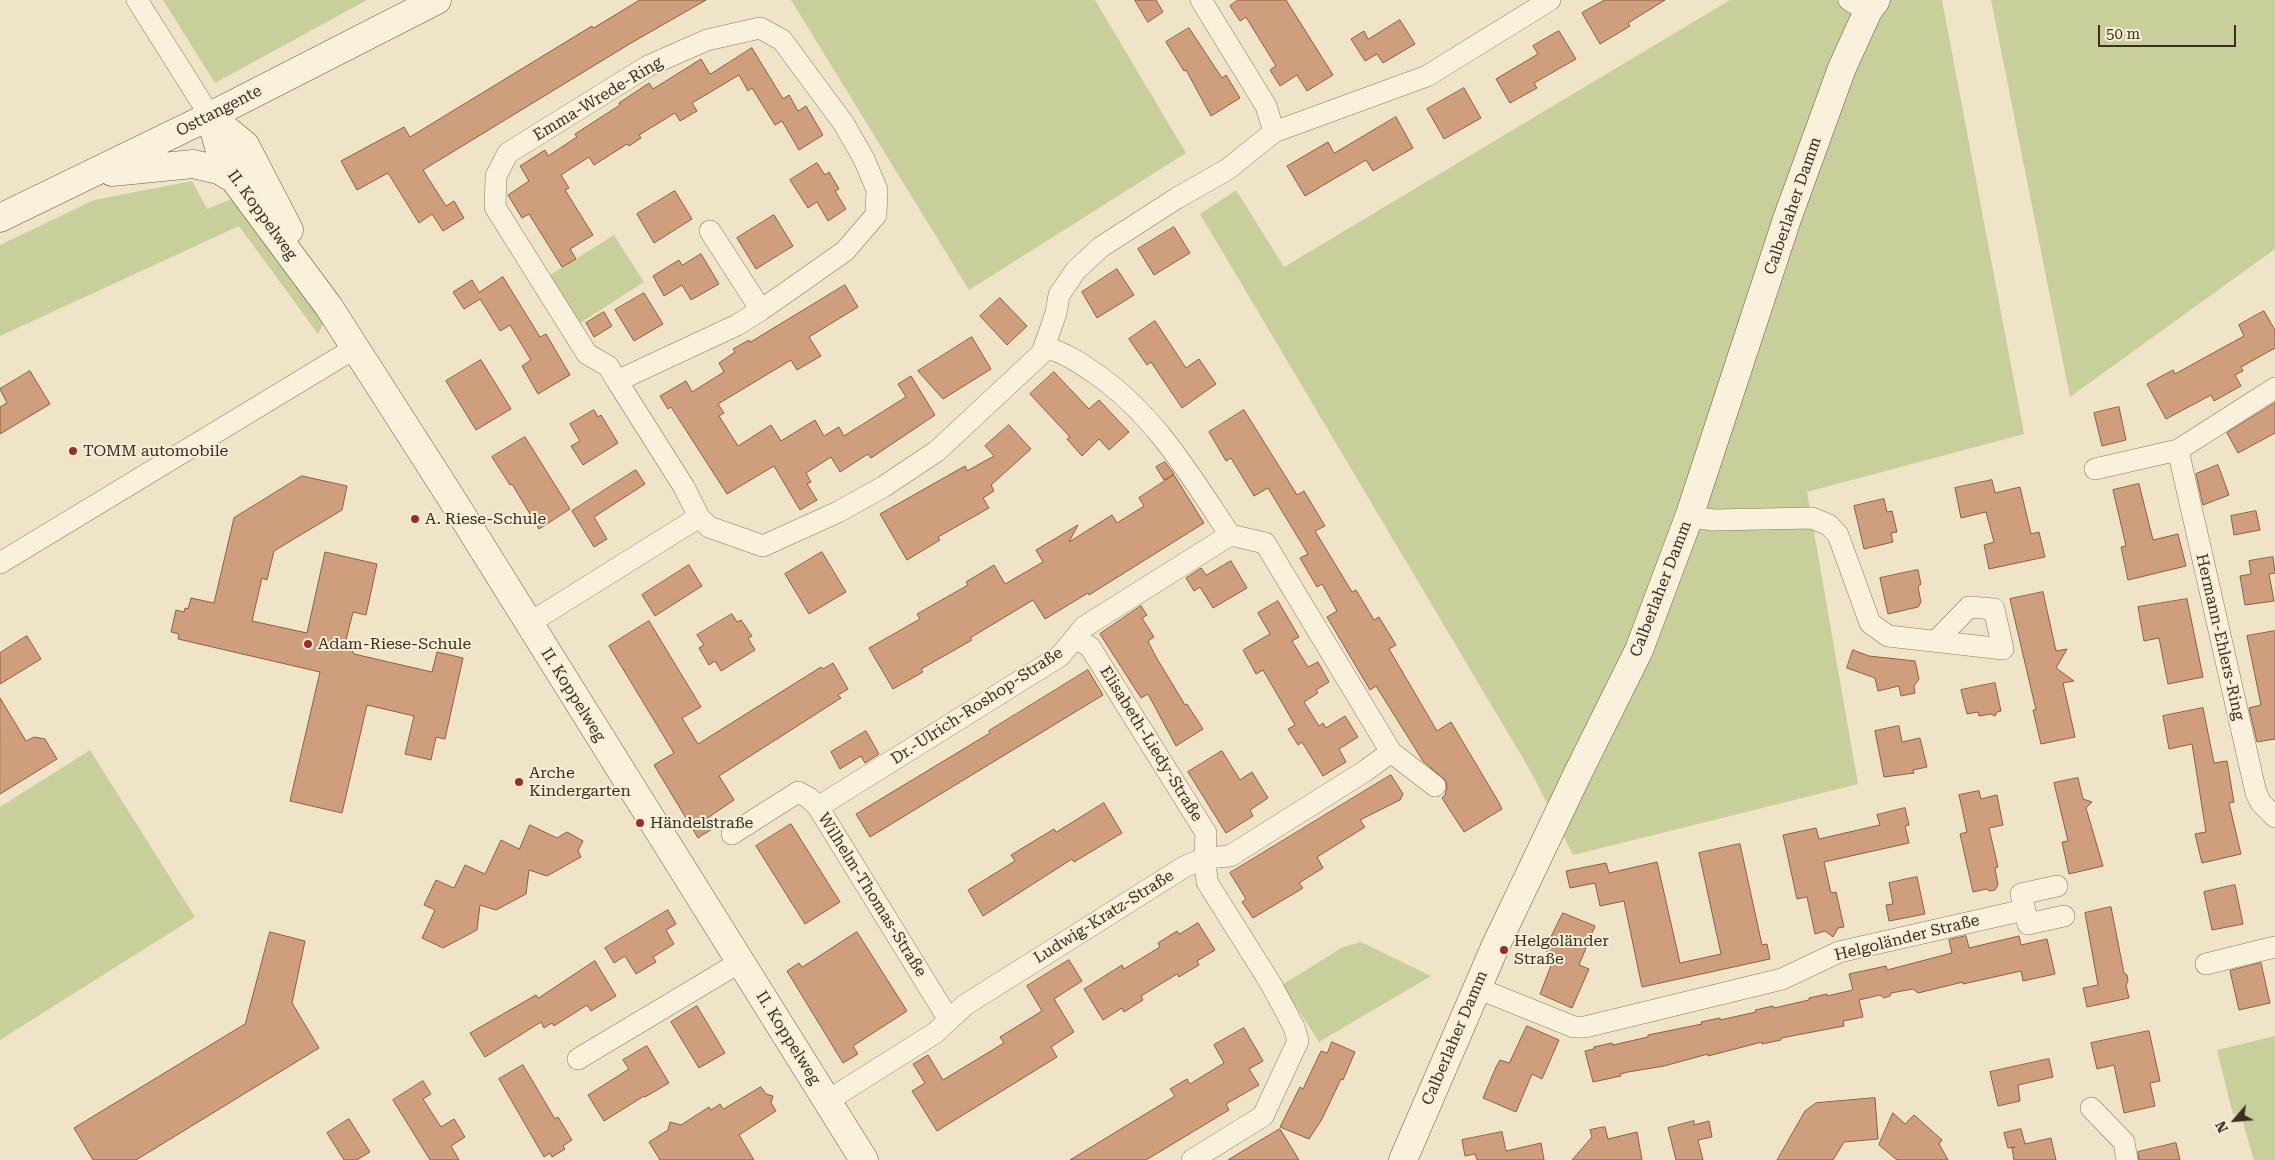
<!DOCTYPE html>
<meta charset="utf-8">
<style>
body{margin:0}
#map{position:relative;width:2275px;height:1160px;overflow:hidden;background:#f0e4c8;font-family:"Roboto Serif",serif}
canvas{display:block}
.north{position:absolute;left:2210px;top:1095px;width:50px;height:50px;-webkit-text-stroke:4px #f7eed8;paint-order:stroke;rotate:243deg;font-size:14px;font-weight:700;line-height:20px;text-align:center;color:#3d2e20}
.north::after{content:'';display:block;margin:auto;width:18px;height:22px;background:#3d2e20;clip-path:polygon(50% 0,100% 100%,50% 72%,0 100%)}
.scale{position:absolute;left:2098px;top:25px;width:138px;height:22px;box-sizing:border-box;border:2px solid #3d2e20;border-top:0;padding-left:6px;font-size:15px;line-height:18px;white-space:nowrap;color:#3d2e20;-webkit-text-stroke:4px #f7eed8;paint-order:stroke}
</style>
<div id="map">
<canvas width="2275" height="1160"></canvas>
<div class="north">N</div>
<div class="scale">50 m</div>
</div>
<script>
const ctx = document.querySelector('canvas').getContext('2d');
ctx.lineJoin = 'round';
function fill(path, color) { ctx.fillStyle = color; ctx.fill(path, 'evenodd'); }
function trace(path, color, width, dash) { ctx.strokeStyle = color; ctx.lineWidth = width; ctx.lineCap = dash ? 'butt' : 'round'; ctx.setLineDash(dash || []); ctx.stroke(path); }
function drawText(font, color, halo, rows, align = 'center') {
  ctx.font = font + ' "Roboto Serif",serif'; ctx.lineWidth = 4; ctx.setLineDash([]); ctx.textBaseline = 'middle'; ctx.strokeStyle = halo; ctx.fillStyle = color; for (const [text, x, y, turn = 0] of rows) {
    ctx.save(); ctx.translate(x, y); ctx.rotate((+turn || 0) * Math.PI / 180); ctx.textAlign = isNaN(turn) ? turn : align; if (halo) ctx.strokeText(text, 0, 0); ctx.fillText(text, 0, 0); ctx.restore();
  }
}
fill(new Path2D(`
 M163,0h204l-152,83z
 M791,0h304l91,153 -217,137z
 M1730,0h212l82,434 -217,58 51,292 -285,71 -42,-83 -331,-558 36,-24 48,77z
 M1991,0h284v249l-205,148z
 M192,181l15,28 29,-12 88,125 -6,12 -79,-108 -239,110v-91l94,-45z
 M614,235l30,47 -67,43 -30,-48z
 M90,750l105,167 -195,123v-233z
 M1361,942l70,34 -112,66 -37,-57 61,-38z
 M2275,1036v124h-21l-14,-47 -7,2 -16,-65z`), '#c9cf9b');
const building = new Path2D(`
 M640,0h66l-75,43 -208,127 23,36 8,-5 10,17 -21,13 -11,-17 -13,9 -31,-50 -31,17 -16,-29 63,-34 6,10 182,-111 1,2z
 M1135,0h21l7,12 -15,10z
 M1238,0h48l47,75 -26,16 -10,-16 -17,11 -10,-16 6,-4 -30,-49 -6,4 -10,-15z
 M1605,0h60l-37,23 2,3 -30,18 -18,-31z
 M1400,20l15,24 -32,19 -6,-9 -12,7 -14,-22 13,-8 4,8z
 M1189,28l33,50 4,-3 14,23 -29,18 -25,-46 -2,1 -18,-29z
 M1559,31l17,28 -42,24 3,5 -27,15 -14,-24 42,-25 -5,-8z
 M752,48l31,51 6,-4 9,16 8,-5 17,29 -24,15 -17,-29 -7,4 -23,-37 -4,3 -9,-16 -47,28 5,8 -17,10 -5,-8 -36,22 2,3 -12,8 -2,-2 -33,21 -5,-8 -28,18 8,13 -4,2 28,45 -23,14 6,10 -14,8 -33,-53 -7,4 -14,-23 21,-14 -9,-15 25,-16 3,6 29,-19 -2,-3 45,-29 -1,-2 30,-20 4,6 48,-30 9,15z
 M1464,88l17,30 -37,21 -17,-30z
 M1396,117l17,31 -40,23 -7,-11 -61,36 -18,-30 41,-24 6,11z
 M817,163l8,12 4,-3 10,17 -4,2 11,18 -18,12 -11,-19 -9,6 -18,-28z
 M675,191l17,28 -38,24 -17,-29z
 M774,215l19,31 -37,23 -19,-31z
 M1174,227l16,26 -36,22 -16,-26z
 M701,254l18,30 -28,16 -9,-15 -18,11 -11,-20 26,-16 3,5z
 M1117,269l17,26 -37,23 -15,-26z
 M503,277l37,60 6,-3 24,41 -32,19 -16,-28 9,-6 -21,-35 -10,6 -20,-32 -16,10 -11,-17 19,-12 7,12z
 M845,285l13,22 -49,30 12,19 -24,14 -6,-10 -73,44 6,9 -5,3 19,30 33,-21 10,16 34,-21 9,16 15,-9 5,9 62,-39 -8,-13 13,-8 24,39 -64,43 -3,-4 -28,18 -9,-15 -25,16 5,9 -4,2 10,16 -17,10 -26,-44 -47,28 -56,-87 -3,2 -8,-13 26,-15 6,11 32,-20 -5,-9 16,-11 -2,-3 16,-9 1,2z
 M644,293l19,31 -29,17 -19,-31z
 M1000,298l27,28 -20,19 -27,-29z
 M2264,311l11,19v18l-34,19 2,4 -8,4 6,11 -27,15 -3,-6 -45,24 -19,-35 26,-14 2,4 69,-38 -5,-11z
 M604,312l8,14 -18,11 -8,-14z
 M1155,321l31,47 13,-9 17,25 -34,24 -31,-46 -4,3 -18,-26z
 M972,337l19,32 -48,30 -25,-28z
 M481,360l30,49 -35,21 -30,-49z
 M30,371l20,33 -50,30v-27l7,-4 -7,-14z
 M1054,372l35,37 10,-9 30,32 -20,18 -10,-11 -17,17 -15,-17 3,-2 -40,-43z
 M2275,403v30l-37,20 -11,-20z
 M2119,407l7,33 -24,6 -8,-33z
 M594,410l4,7 3,-2 17,28 -35,22 -12,-19 9,-5 -10,-17z
 M1244,410l53,85 7,-4 21,35 -10,5 37,61 4,-2 18,30 5,-3 17,28 -7,4 48,82 14,-9 47,79 4,8 -38,23 -22,-34 3,-3 2,-7 -1,-7 -23,-20 -47,-75 -6,4 -43,-73 10,-6 -15,-27 -5,3 -17,-29 8,-4 -40,-66 -14,8 -23,-38 -5,3 -17,-29z
 M1009,425l22,24 -40,36 3,6 -11,7 6,10 -51,29 2,3 -33,20 -27,-46 85,-48 2,5 27,-15 -9,-10z
 M525,437l45,72 -31,20 -27,-45 -2,1 -18,-28z
 M1165,462l9,12 -10,6 -8,-13z
 M2218,465l11,30 -26,10 -7,-31z
 M636,470l9,14 -51,33 13,22 -13,8 -22,-36z
 M1174,475l30,48 -115,72 -1,-2 -43,26 -12,-19 -63,38 2,2 -51,29 2,3 -30,17 -24,-41 51,-29 -3,-5 51,-29 -2,-3 28,-17 11,19 38,-22 -7,-12 42,-25 -9,17 43,-27 5,8 27,-17 -5,-8z
 M302,476l45,10 -5,24 -68,41 -7,29 -5,-2 -10,43 55,12 18,-81 52,12 -11,51 -13,-3 -7,28 8,14 78,18 5,-20 26,6 -18,81 -9,-2 -5,23 -26,-6 9,-38 -47,-11 -25,108 -52,-12 30,-129 -142,-33 1,-5 -8,-2 5,-22 8,2 1,-4 3,1 3,-11 23,5 20,-85z
 M1992,480l3,13 25,-6 11,47 8,-2 6,25 -56,12 -5,-24 10,-3 -8,-30 -25,6 -6,-30z
 M2139,484l14,56 25,-6 8,32 -58,14 -7,-33 5,-1 -13,-56z
 M1884,499l3,13 5,-1 5,21 -6,1 2,9 -29,7 -10,-43z
 M2256,511l4,19 -26,5 -3,-19z
 M822,552l24,40 -37,22 -24,-40z
 M2273,557l2,16 -6,1 5,27 -29,4 -5,-29 11,-2 -2,-13z
 M1231,561l16,27 -34,20 -13,-21 -6,4 -8,-13 15,-10 5,7z
 M689,565l13,21 -47,30 -13,-21z
 M1918,570l3,14 -3,3 3,15 -3,5 -30,7 -8,-36z
 M2043,592l13,59 11,-2 -11,19 18,13 -11,2 12,54 -34,7 -8,-34h3l-26,-111z
 M2187,599l16,78 -35,7 -9,-46 -15,3 -6,-34z
 M1278,601l21,36 -7,4 16,26 10,-5 11,20 -13,8 2,3 -14,9 15,24 4,-3 3,5 19,-12 13,21 -19,12 7,13 -23,14 -21,-34 -4,3 -10,-16 7,-4 -32,-55 -7,4 -13,-24 27,-16 -12,-21z
 M1141,606l6,9 -5,3 12,19 -6,4 8,16 29,48 2,-1 16,25 -27,17 -28,-52 -7,4 -41,-64z
 M732,614l5,8 4,-2 11,16 -4,2 7,12 -34,21 -6,-10 -6,4 -10,-17 5,-3 -7,-10z
 M649,621l52,86 -19,11 16,26 123,-77 2,2 10,-6 15,26 -10,6 3,3 -122,78 15,24 -28,19 6,10 -14,9 -44,-73 20,-12 -65,-107z
 M2275,631v108l-18,3 -8,-34 12,-3 -14,-69z
 M27,636l14,23 -41,25v-31z
 M1853,650l16,6 46,5 4,18 -5,7 1,7 -14,3 -2,-10 -21,5 -3,-13 -28,-10z
 M1088,670l15,25 -233,142 -14,-23 134,-81 -1,-2z
 M1995,683l6,28 -4,1 -2,4 -4,-2 -12,2 -1,-4 -11,2 -6,-24z
 M0,698l26,43 8,-4 11,2 12,20 -57,35z
 M2203,708l11,55 13,-2 7,41 -5,1 12,51 -39,9 -7,-29 11,-2 -14,-88 -23,5 -6,-33z
 M1899,726l3,16 18,-4 7,29 -14,3 1,3 -30,4 -9,-46z
 M866,731l13,23 -14,9 -4,-7 -21,13 -9,-17z
 M1222,751l18,29 12,-8 16,26 -18,12 3,6 -27,17 -38,-61z
 M1391,775l12,19 -3,6 -40,20 5,7 -48,30 6,11 -24,15 4,5 -50,30 -11,-16 4,-3 -16,-26z
 M2078,778l5,21 9,3 -6,6 17,58 -34,8 -7,-32 6,-1 -14,-58z
 M1979,791l2,8 16,-4 6,30 -14,3 9,39 -3,1 3,17 -3,5 -5,1 -4,-2 -13,3 -13,-58 7,-2 -8,-37z
 M1104,803l18,30 -48,29 -2,-3 -89,57 -15,-26 47,-29 -4,-6 43,-26 2,3z
 M1905,808l4,17 -4,1 4,17 -85,19 7,31 5,-1 8,35 -6,1 -5,9 -8,-6 -10,3 -8,-37 -10,2 -14,-64 33,-7 3,11 61,-14 -3,-10z
 M791,824l49,78 -35,22 -49,-78z
 M530,825l27,13 10,-6 16,9 -5,10 3,6 -34,19 -18,-6 -3,24 -30,16 -16,-5 -3,25 -34,18 -21,-10 13,-28 -11,-5 12,-25 18,8 11,-23 20,9 16,-34 18,9z
 M1740,844l22,101 5,-1 3,15 -128,28 -18,-86 -24,5 -5,-23 -25,5 -4,-17 40,-8 3,10 48,-11 23,101 41,-9 -22,-101z
 M1917,877l8,37 -36,7 -3,-16 7,-1 -4,-21z
 M2235,885l8,39 -31,6 -8,-38z
 M2111,907l13,66 3,2 1,6 -2,4 3,13 -42,9 -4,-19 15,-3 -13,-72z
 M668,910l8,14 -10,6 8,14 -21,13 3,5 -20,12 -11,-18 -11,7 -9,-15z
 M1563,913l32,13 -16,39 10,4 -17,39 -32,-14 15,-39 -9,-4 2,-8z
 M1198,923l17,27 -18,11 2,4 -12,7 -8,5 -2,-3 -36,22 2,4 -19,12 -2,-4 -19,12 -19,-31 38,-24 2,4 36,-22 -2,-4 19,-12 2,3z
 M270,932l35,9 -13,62 27,45 -183,112h-43l-19,-32 171,-104z
 M857,932l50,79 -54,35 5,8 -15,9 -56,-92 12,-8 3,4z
 M1966,936l3,12 50,-12 2,9 26,-6 8,35 -32,7 -2,-10 -58,13v-2l-45,11 -5,-4 -22,4 -1,3 -6,2 -4,-3 -21,5 4,17 -20,4 1,5 -63,12v2l-19,4v-2l-54,14v-2l-44,12 -36,6 -8,2 1,2 -28,6 -8,-31 9,-2v-2l18,-4 1,2 35,-8v-2l54,-11 -1,-2 9,-2 10,-2v2l36,-8 -1,-2 18,-4 1,2 35,-8v-2l18,-4v2l26,-6 -4,-16 37,-8 1,4 65,-17 -3,-13z
 M1069,960l13,21 -28,18 20,33 -23,15 6,10 -120,74 -25,-40 13,-8 -12,-19 15,-9 15,25 61,-37 -4,-6 42,-26 -15,-25z
 M595,961l21,35 -25,15 -4,-6 -33,21 -2,-3 -8,5 -3,-6 -56,35 -15,-24 66,-38 2,3z
 M2261,963l9,40 -31,7 -9,-39z
 M697,1006l28,47 -26,15 -28,-46z
 M1527,1026l32,14 -17,39 -10,-5 -16,38 -33,-14 13,-31 4,-7 9,3z
 M1244,1028l19,33 -14,8 10,16 -33,19 3,6 -83,50h-76l105,-64 -5,-7 17,-10 3,5 34,-21 -10,-18z
 M2149,1031l11,50 -10,2 5,23 -31,7 -10,-48 -17,4 -6,-26z
 M1332,1042l23,10 -12,28 -2,-1 -19,40 -13,20 -29,-12 20,-40 3,2 18,-38 6,2z
 M647,1046l22,37 -24,14 -1,-1 -40,25 -16,-26 41,-26 -6,-9z
 M2049,1059l4,18 -35,8 2,16 -22,5 -8,-34z
 M523,1065l32,54 3,-2 14,23 -9,6 2,3 -13,8 -2,-4 -6,4 -45,-78z
 M423,1081l8,13 -8,5 18,28 13,-8 11,18 -14,9 8,14h-29l-37,-60z
 M761,1087l5,7 7,2 -2,7 5,8 -37,24 15,25h-94l-11,-18 19,-12 2,-8 11,3 28,-18 2,3 9,-6 3,5z
 M1875,1098l3,41 -34,3 -11,18h-56l28,-49 11,-8z
 M1893,1113l12,11 9,-9 28,25 -3,4 9,16h-51l-18,-15z
 M349,1119l21,33 -13,8h-13l-17,-27z
 M1694,1121v4l15,-4 3,16 -14,3 5,20h-27l-8,-32z
 M1605,1127l3,12 29,-7 5,28h-70l20,-23 -2,-7z
 M1280,1129l19,31h-71l31,-19z
 M2021,1129l4,15 26,-6 5,22h-42l-2,-12 3,-1 -7,1 -4,-15z
 M1502,1132l4,19 35,-8 3,17h-67l-2,-6 -10,2 -3,-16z
 M2176,1143l4,17h-41l-1,-8z`);
fill(building, '#cf9f7d');
trace(building, '#8d5f41', 1);
const street = new Path2D(`
 M137,0l73,116
 M1201,0l65,106 8,26
 M1849,0l19,11
 M710,231l51,79
 M1045,347c22,7 32,14 51,27 59,41 94,101 134,161l35,8 126,209 44,34
 M617,381l120,-56 24,-15 84,-59 31,-36 1,-25 -13,-31 -20,-35 -62,-84 -22,-12 -53,12 -59,26 -140,87 -12,23 -1,31 92,147 21,12 9,15 67,106 15,30
 M2275,388l-97,62 78,343 5,10 14,14
 M2095,469l83,-19
 M1689,517l25,3 98,-2 17,7 9,10 32,88 18,13 115,13 -9,-40 -25,-2 -33,34
 M0,563l355,-215
 M528,624l171,-107 10,10 54,19 75,-34 45,-25 54,-36 105,-98 14,-40 3,-18 17,-25 25,-23 76,-49 51,-29 46,-37 153,-56 123,-76
 M1076,638l14,9 116,186 -1,25 2,24 64,102 23,43 4,14 -35,75 -71,44
 M818,807l242,-151 24,-29 146,-92
 M732,834l66,-42 11,6 9,9 131,213
 M2057,886l-36,8 7,30 36,-8
 M2206,964l69,-17
 M1477,988l97,39h11l197,-48 57,-27 185,-42
 M578,1059l162,-97
 M827,1101l108,-68 30,-28 219,-138 21,-9 25,-2 135,-85 26,-19
 M2091,1108l33,34 3,18`);
const secondary = new Path2D(`
 M210,116l12,42 12,21 95,128 121,189 414,664
 M210,116l35,29 44,85
 M112,172l81,-8 26,6 15,9
 M0,218l210,-102 227,-116
 M1403,1160l92,-213 82,-172 62,-125 50,-133 98,-298 55,-151 26,-57 8,-11`);
trace(street, '#8d765c', 22);
trace(secondary, '#6f573f', 29);
trace(street, '#faf1dc', 21);
trace(secondary, '#faf1dc', 28);
for (const [x, y, r, color] of [
 [73,451,5,"#9e2a2b"],
 [415,519,5,"#9e2a2b"],
 [308,644,5,"#9e2a2b"],
 [519,782,5,"#9e2a2b"],
 [640,823,5,"#9e2a2b"],
 [1504,950,5,"#9e2a2b"]
]) { const dot = new Path2D(); dot.arc(x, y, r, 0, 2 * Math.PI); ctx.fillStyle = color; ctx.fill(dot); trace(dot, '#f7eed8', 2); }
drawText('16px', '#3d2e20', '#f7eed8', [
 ["Emma-Wrede-Ring",598,99,-31],
 ["Osttangente",219,111,-27],
 ["Calberlaher Damm",1793,206,-71],
 ["II. Koppelweg",262,215,54],
 ["Calberlaher Damm",1661,589,-69],
 ["Hermann-Ehlers-Ring",2220,637,77],
 ["II. Koppelweg",573,695,58],
 ["Dr.-Ulrich-Roshop-Straße",977,706,-33],
 ["Elisabeth-Liedy-Straße",1151,744,58],
 ["Wilhelm-Thomas-Straße",872,895,58],
 ["Ludwig-Kratz-Straße",1104,917,-32],
 ["Helgoländer Straße",1907,938,-14],
 ["II. Koppelweg",788,1038,58],
 ["Calberlaher Damm",1455,1038,-67]
]);
drawText('16px', '#3d2e20', '#f7eed8', [
 ["TOMM automobile",83,451],
 ["A. Riese-Schule",425,519],
 ["Adam-Riese-Schule",318,644],
 ["Arche",529,773],
 ["Kindergarten",529,791],
 ["Händelstraße",650,823],
 ["Helgoländer",1514,941],
 ["Straße",1514,959]
], 'left');
</script>
